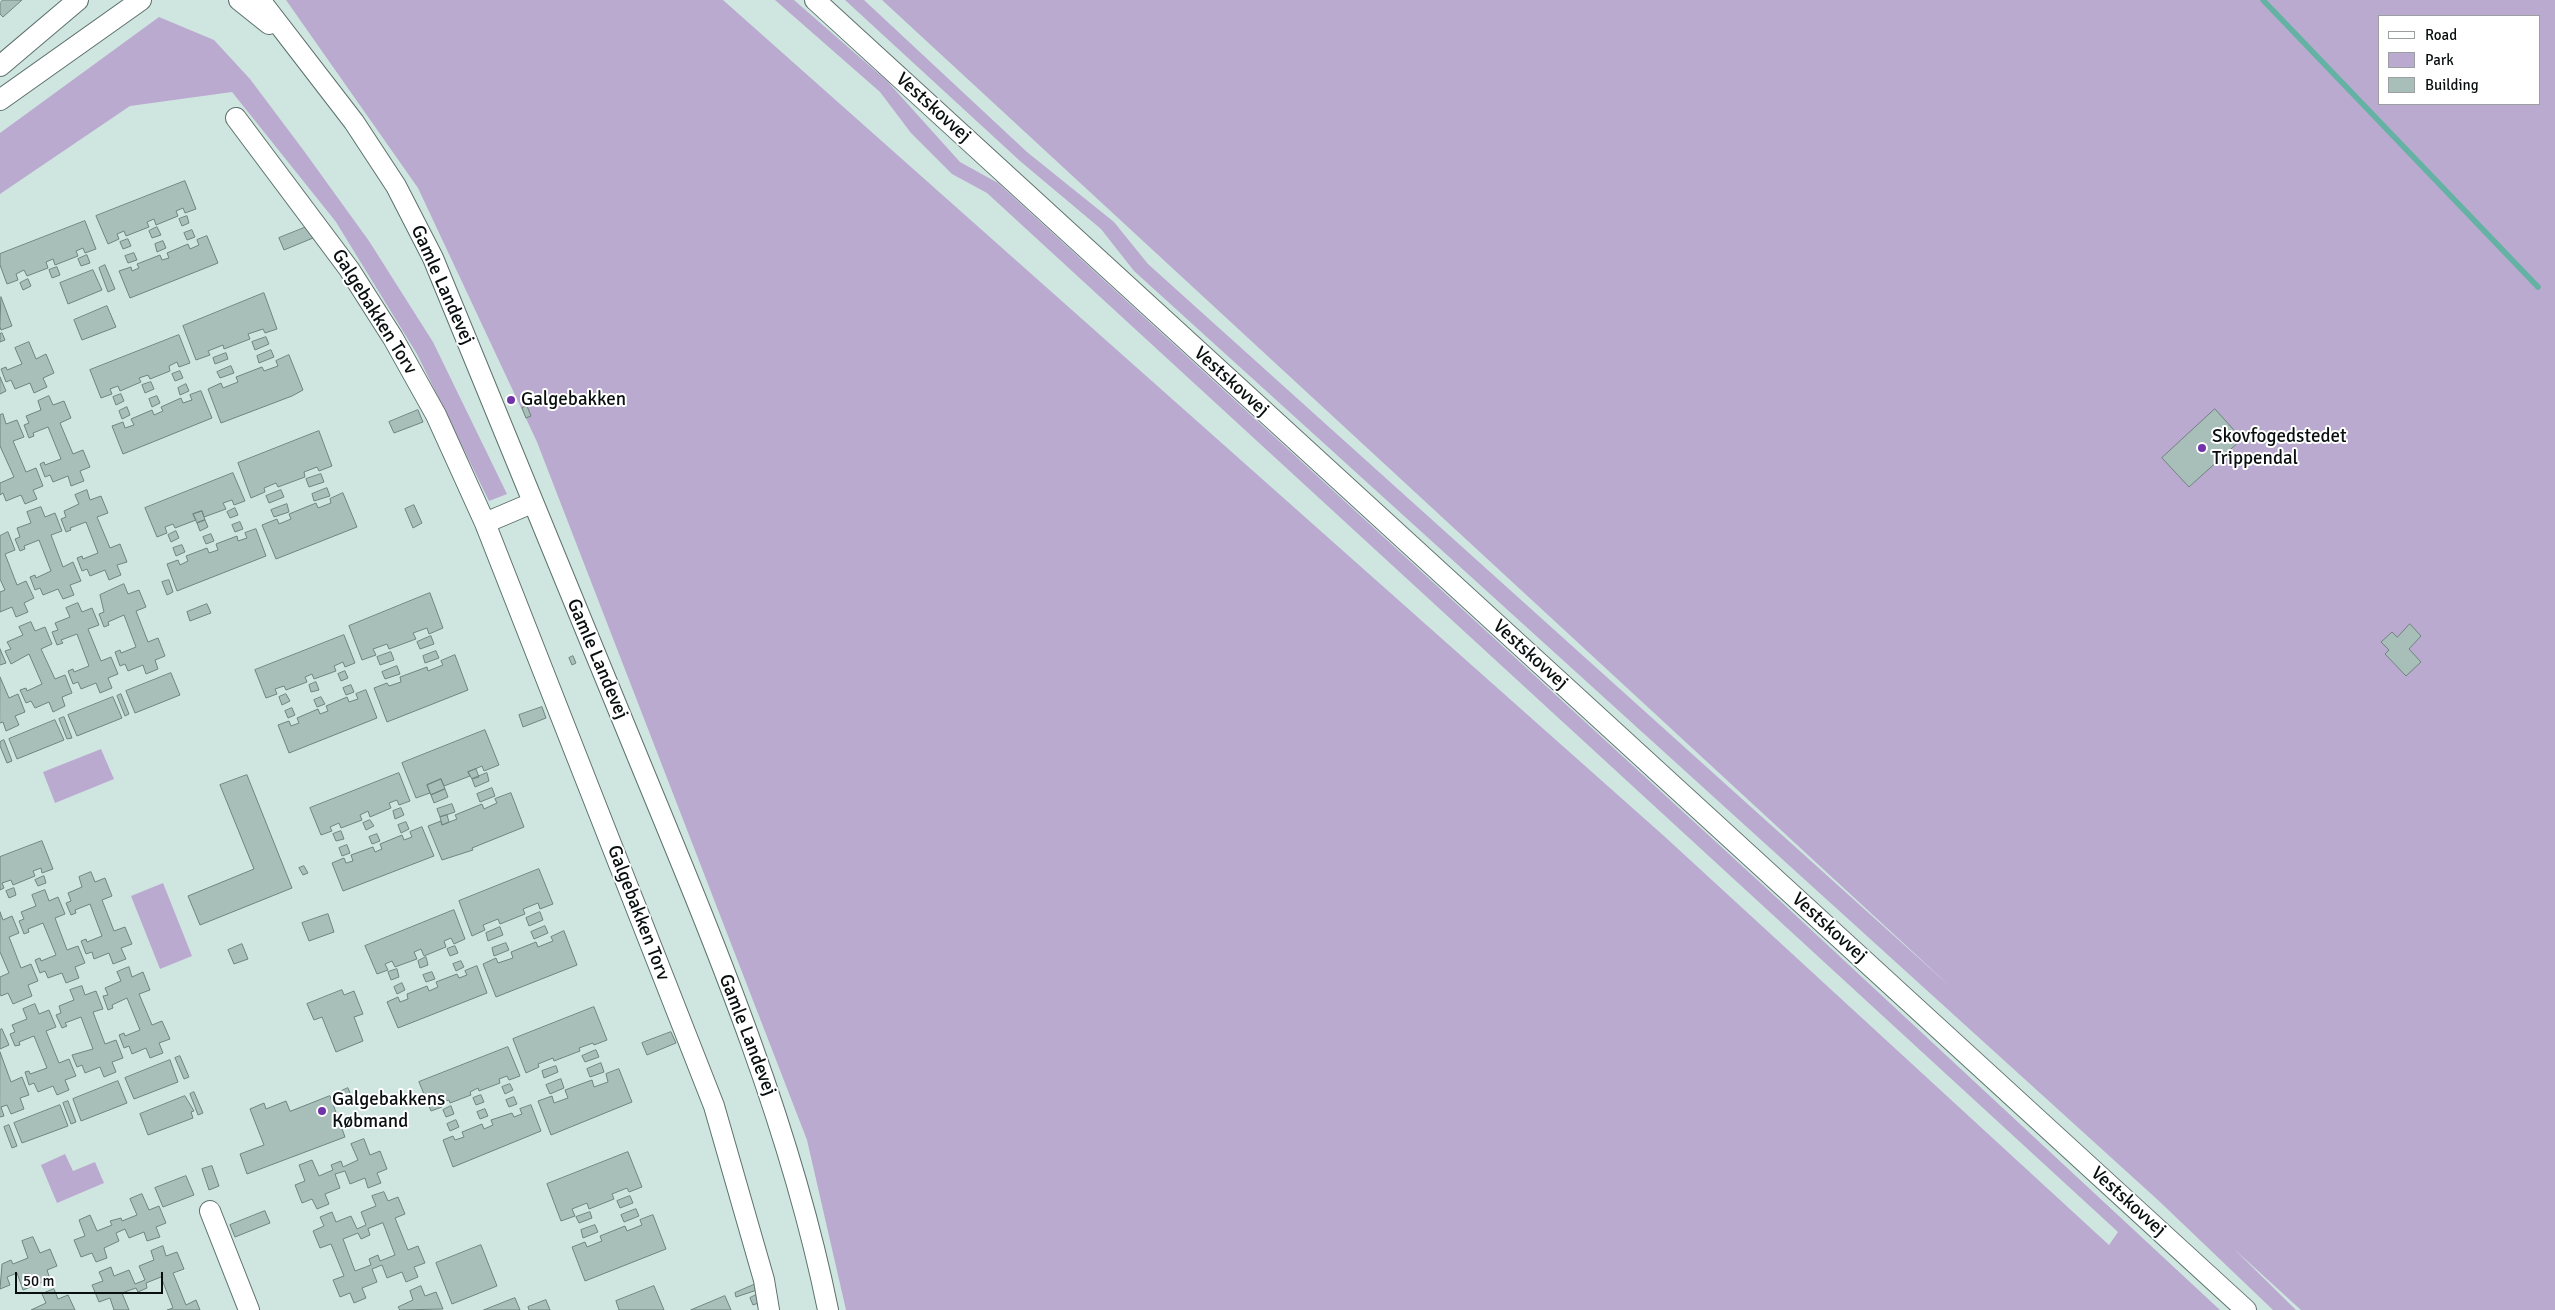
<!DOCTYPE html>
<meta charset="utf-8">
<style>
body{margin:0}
#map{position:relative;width:2555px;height:1310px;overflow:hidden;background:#cfe6e0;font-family:Signika,sans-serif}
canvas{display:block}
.legend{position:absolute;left:2378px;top:15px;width:162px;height:90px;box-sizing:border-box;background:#fff;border:1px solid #9c9f9f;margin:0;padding:6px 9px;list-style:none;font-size:15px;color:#080f0e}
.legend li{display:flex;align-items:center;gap:10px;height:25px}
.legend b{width:25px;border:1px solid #9c9f9f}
.scale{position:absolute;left:15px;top:1272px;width:148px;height:22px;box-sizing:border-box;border:2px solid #080f0e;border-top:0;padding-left:6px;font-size:15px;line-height:18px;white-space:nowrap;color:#080f0e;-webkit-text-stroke:4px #fff;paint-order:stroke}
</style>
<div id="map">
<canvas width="2555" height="1310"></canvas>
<ul class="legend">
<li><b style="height:6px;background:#fff"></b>Road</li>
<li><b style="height:14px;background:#bbaad0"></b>Park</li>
<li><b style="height:14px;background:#a8beb9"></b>Building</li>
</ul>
<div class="scale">50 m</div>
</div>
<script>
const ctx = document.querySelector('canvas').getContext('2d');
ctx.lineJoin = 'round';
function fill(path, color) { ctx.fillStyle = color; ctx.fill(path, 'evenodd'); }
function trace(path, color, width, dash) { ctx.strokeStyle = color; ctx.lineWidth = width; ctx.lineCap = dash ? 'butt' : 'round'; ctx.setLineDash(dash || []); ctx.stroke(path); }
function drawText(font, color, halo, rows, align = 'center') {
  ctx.font = font + ' Signika,sans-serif'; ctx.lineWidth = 4; ctx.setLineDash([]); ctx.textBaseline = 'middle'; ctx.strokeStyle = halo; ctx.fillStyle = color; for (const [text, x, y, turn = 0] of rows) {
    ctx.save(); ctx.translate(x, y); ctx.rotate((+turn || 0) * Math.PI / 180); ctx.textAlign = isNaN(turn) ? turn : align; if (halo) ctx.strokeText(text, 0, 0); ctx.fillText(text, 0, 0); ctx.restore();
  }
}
fill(new Path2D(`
 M286,0h437l941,836 445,409 9,-13 -1131,-1039 -35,-19 -41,-41 -31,-41 -105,-92h19l93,81 73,81 38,21 779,715 443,412h-1374l-39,-170 -270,-698 -119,-254z
 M845,0h19l163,152 87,70 34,42 804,724 -1070,-988h1673v1310h-254l-67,-61 62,61h-23l-114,-109 -1025,-930 -33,-42 -81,-68zM2379,16h160v88h-160z
 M159,17l55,23 36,39 54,72 65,90 64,101 74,152 -18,7 -72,-147 -81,-132 -104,-130 -102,14 -130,88v-61z
 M101,749l13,30 -59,24 -12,-31z
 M163,883l29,73 -32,13 -29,-73z
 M65,1154l8,17 22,-9 9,21 -47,20 -16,-38z`), '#bbaad0');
trace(new Path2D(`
 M2263,0l275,287`), '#64b2a3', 5.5);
const building = new Path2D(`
 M3,0h19l-19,17 -3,-3v-11z
 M185,181l11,28 -11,4 -2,-5 -7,3 2,5 -22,9 -2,-6 -7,3 2,5 -23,9 -2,-5 -7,3 2,5 -11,5 -12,-28z
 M187,216l2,7 -7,3 -3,-7z
 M85,221l11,28 -11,4 -2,-5 -7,3 2,5 -23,9 -2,-6 -7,3 2,6 -21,8 -3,-6 -8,4 2,6 -11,4 -7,-19v-11z
 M309,226l4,12 -29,12 -5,-12z
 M157,227l4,8 -9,3 -3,-7z
 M192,230l3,7 -8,3 -3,-7z
 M207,236l11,27 -88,35 -11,-27 12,-4 1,4 7,-3 -2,-4 23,-9 2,5 7,-2 -2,-5 21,-9 2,5 9,-4 -2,-5z
 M128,239l3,7 -8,3 -3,-7z
 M163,241l3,7 -9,4 -2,-8z
 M134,253l3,7 -9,3 -3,-7z
 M87,255l3,8 -9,3 -3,-7z
 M105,265l10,24 -7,3 -9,-24z
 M57,267l3,8 -8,3 -3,-8z
 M93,270l9,20 -34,14 -8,-21z
 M28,279l3,7 -8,4 -3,-7z
 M264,293l13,36 -12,4 -2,-4 -15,5 2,5 -26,10 -1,-4 -15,6 2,4 -14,5 -13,-34z
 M1,297l11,29 -11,4 -1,-3z
 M107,306l9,21 -34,13 -8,-20z
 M2,333l3,7 -5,2v-8z
 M179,335l11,28 -11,4 -2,-5 -8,4 1,5 -20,8 -2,-4 -9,3 2,4 -21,9 -2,-5 -8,3 2,5 -11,4 -11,-28z
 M266,337l3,7 -14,6 -3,-8z
 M29,342l7,17 10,-5 8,19 -11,5 4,9 -13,6 -4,-10 -15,6 -4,-9 -5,2 -5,-13 5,-2 1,3 15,-6 -7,-16z
 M271,350l3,7 -15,6 -2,-7z
 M226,353l2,6 -13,5 -2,-6z
 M289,355l14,35 -11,6 -71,27 -13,-34 13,-6 2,5 15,-6 -2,-5 26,-10 2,4 14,-5 -2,-5z
 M231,366l3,7 -14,5 -3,-6z
 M180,371l3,7 -8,3 -3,-7z
 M0,377l6,14 -6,3z
 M151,382l3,7 -9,4 -3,-8z
 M186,384l3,7 -9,4 -2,-7z
 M201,391l11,27 -89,36 -11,-28 11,-4 2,6 9,-3 -3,-6 21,-9 2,5 9,-4 -2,-4 20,-9 2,5 9,-3 -2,-5z
 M121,394l3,7 -8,4 -3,-8z
 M49,396l4,9 11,-4 7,17 -11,5 13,31 10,-4 7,17 -10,4 4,10 -13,5 -3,-10 -15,6 -3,-7 -5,2 -5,-13 4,-2 1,3 16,-6 -13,-32 -15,6 1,3 -5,2 -5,-13 5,-2 -3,-7 15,-6 -3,-9z
 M157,396l3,7 -8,4 -3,-8z
 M527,406l4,10 -5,2 -4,-10z
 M127,407l3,8 -8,4 -3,-8z
 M2215,409l27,30 -53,48 -27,-29z
 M418,410l5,12 -29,11 -5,-11z
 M3,414l3,10 11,-4 7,17 -11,4 13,31 10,-4 7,18 -10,4 4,9 -12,5 -4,-9 -15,6 -3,-8 -3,2v-12l14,-6 -14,-31v-31z
 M319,431l13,35 -13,5 -2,-4 -13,5 1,5 -27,10 -2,-4 -12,5 1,4 -14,6 -13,-35z
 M233,473l12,28 -11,4 -2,-5 -9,3 3,6 -22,8 -2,-6 -9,3 3,6 -21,8 -2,-4 -8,3 2,6 -10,4 -12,-29z
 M321,474l3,8 -15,5 -3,-8z
 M327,488l3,8 -16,5 -2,-7z
 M87,490l3,10 11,-4 7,17 -11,4 13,31 10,-4 7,18 -10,3 4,10 -12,5 -4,-10 -15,6 -3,-7 -5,2 -5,-13 5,-2 1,3 15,-6 -12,-31 -16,6 1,2 -5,2 -5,-13 5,-2 -2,-6 15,-7 -4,-9z
 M281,490l3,7 -15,6 -3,-7z
 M343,493l14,34 -81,32 -14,-34 15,-6 2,5 12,-5 -2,-5 27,-11 2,5 13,-5 -1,-4z
 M287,504l2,8 -15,5 -3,-7z
 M414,505l8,18 -9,5 -8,-19z
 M41,507l4,10 10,-4 7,18 -11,4 12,32 10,-5 8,19 -11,4 4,10 -11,4 -5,-10 -15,6 -3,-7 -5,2 -5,-13 5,-2 1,3 15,-7 -12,-31 -15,6 1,3 -5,2 -5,-12 5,-2 -3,-9 14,-5 -4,-11z
 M235,508l3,7 -8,3 -3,-6z
 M202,511l3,9 -8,3 -4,-9z
 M205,520l3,7 -8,4 -3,-8z
 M240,522l3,7 -8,3 -3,-7z
 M256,529l10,27 -89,35 -10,-27 11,-4 2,5 8,-4 -2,-5 21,-8 2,5 9,-3 -2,-6 21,-8 1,5 9,-3 -2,-5z
 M176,531l3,7 -8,4 -3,-7z
 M8,532l7,18 -10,4 12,31 9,-4 8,17 -10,5 4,9 -12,5 -4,-10 -12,5v-20l5,-2 -5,-11v-43z
 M211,534l3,7 -8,3 -3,-7z
 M182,545l3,7 -9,4 -3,-8z
 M169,580l4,12 -6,3 -5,-13z
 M124,584l4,10 11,-4 7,17 -10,4 12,31 10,-4 7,18 -10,4 3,9 -12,5 -3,-9 -15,6 -3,-7 -5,2 -5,-14 5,-2 1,3 15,-6 -12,-32 -16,7 1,3 -5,2 -5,-13 5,-2 -4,-17z
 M430,593l13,35 -14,6 -2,-6 -14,5 3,6 -27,10 -2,-5 -14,5 3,6 -14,5 -13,-34z
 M78,603l4,9 10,-4 7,17 -11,4 13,32 10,-4 7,17 -10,4 4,10 -12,5 -4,-10 -15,6 -3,-7 -5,2 -5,-13 5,-2 1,3 15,-6 -12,-32 -16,6 2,3 -6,2 -5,-13 6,-2 -3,-7 15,-6 -4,-9z
 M207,604l4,9 -21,8 -3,-9z
 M31,622l4,9 10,-4 7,17 -11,5 14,30 10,-4 7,18 -10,4 3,9 -12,6 -4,-10 -14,6 -4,-7 -5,2 -6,-13 6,-2 1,3 15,-7 -13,-30 -18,10 -6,-13 6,-2 -4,-7 16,-7 -4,-8z
 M2410,624l11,12 -12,13 12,13 -15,14 -21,-22 4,-4 -8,-8 11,-10 5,5z
 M344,635l11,28 -10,4 -2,-5 -9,4 2,5 -22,8 -2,-5 -7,3 2,5 -21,8 -2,-4 -9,3 2,5 -11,4 -11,-28z
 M431,636l3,8 -14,5 -3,-7z
 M0,649l6,14 -6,2z
 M436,651l3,7 -14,5 -2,-7z
 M391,652l3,8 -14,5 -3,-8z
 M455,655l13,35 -81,32 -13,-34 13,-5 2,3 12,-4 -1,-5 27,-10 1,4 15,-6 -2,-4z
 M573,656l3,7 -4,2 -3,-7z
 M397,666l3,8 -15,5 -3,-7z
 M345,671l3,7 -7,3 -3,-7z
 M171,673l9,22 -45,18 -9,-22z
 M0,677l9,21 9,-4 7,18 -10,4 4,9 -13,6 -3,-9 -3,1z
 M316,682l3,8 -8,2 -2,-7z
 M351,685l3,7 -8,3 -3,-7z
 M366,690l11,28 -88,35 -11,-28 11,-4 2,5 8,-3 -2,-5 21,-9 2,5 8,-3 -2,-5 21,-9 2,5 9,-3 -2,-5z
 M121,694l8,20 -4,2 -8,-20z
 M286,694l4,7 -8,4 -3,-8z
 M113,697l9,21 -45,18 -9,-21z
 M321,697l4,7 -8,3 -3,-7z
 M542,707l4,11 -23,9 -4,-12z
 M292,708l3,7 -7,3 -3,-7z
 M64,717l8,21 -5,1 -8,-20z
 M55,720l9,20 -47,19 -8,-20z
 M485,730l14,35 -15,6 -2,-5 -14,6 2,4 -26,10 -3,-7 -14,6 3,8 -14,5 -14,-35z
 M4,740l8,21 -5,2 -7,-17v-4z
 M476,769l3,8 -7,2 -4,-7z
 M399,773l11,28 -11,4 -2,-5 -8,3 2,5 -21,9 -2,-6 -8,4 2,5 -21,8 -2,-5 -9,4 2,4 -11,4 -11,-27z
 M487,773l2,8 -14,6 -3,-8z
 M247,775l45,113 -92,37 -12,-29 66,-27 -34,-84z
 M441,779l4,10 -14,6 -4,-10z
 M492,788l3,8 -15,6 -3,-8z
 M445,789l3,8 -14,6 -3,-8z
 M511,793l13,34 -52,21 1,2 -31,10 -14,-34 13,-5 1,4 15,-6 -2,-4 27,-11 2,5 13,-6 -2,-4z
 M452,804l3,8 -15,5 -3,-8z
 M401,808l3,7 -9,4 -2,-8z
 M447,815l2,7 -7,3 -2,-8z
 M370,820l4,6 -8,4 -3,-7z
 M406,822l3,7 -8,4 -3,-8z
 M422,827l12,29 -91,35 -11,-28 12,-5 2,5 7,-2 -2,-6 22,-8 2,5 7,-3 -2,-5 22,-9 2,5 8,-3 -2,-5z
 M341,831l3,8 -8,2 -3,-7z
 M377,834l3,7 -8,3 -3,-7z
 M42,841l11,28 -11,4 -1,-5 -8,3 2,5 -22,9 -2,-5 -9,3 2,5 -4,2v-33z
 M347,845l3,8 -8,3 -3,-8z
 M304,866l4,7 -5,2 -4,-7z
 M539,869l14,35 -13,5 -2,-6 -15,6 2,5 -25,10 -2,-5 -15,6 2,5 -13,6 -13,-35z
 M91,872l4,10 10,-4 7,18 -10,4 12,31 11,-4 7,17 -11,4 5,11 -13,5 -4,-11 -15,6 -2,-7 -6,2 -5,-13 5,-2 1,3 15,-6 -12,-32 -15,6 1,3 -5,2 -5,-12 5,-2 -3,-8 14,-6 -3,-10z
 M44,876l2,7 -8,3 -3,-6z
 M14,888l2,7 -7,3 -3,-7z
 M45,890l4,11 9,-4 7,17 -10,4 12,32 11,-4 7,17 -10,4 4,11 -13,5 -4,-10 -14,5 -3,-7 -5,2 -5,-13 5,-2 1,3 15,-6 -13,-32 -15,6 1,3 -5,2 -5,-13 5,-2 -3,-7 15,-6 -4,-11z
 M454,910l11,29 -11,5 -3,-6 -7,3 2,6 -22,9 -3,-7 -7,3 3,7 -22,8 -3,-6 -7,3 3,6 -11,4 -12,-28z
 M0,912l3,8 9,-4 7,17 -10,4 12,31 10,-4 7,17 -10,4 4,11 -19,8 -5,-11 -7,3 -1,-2v-17l9,-4 -9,-21z
 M540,912l3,8 -14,6 -3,-8z
 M328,914l6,18 -25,9 -7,-18z
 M545,926l3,7 -14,6 -3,-7z
 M500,927l3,8 -15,6 -2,-8z
 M564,931l13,34 -81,32 -13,-33 13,-6 2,5 15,-5 -2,-6 25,-10 2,5 15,-6 -2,-4z
 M506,943l3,7 -15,6 -2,-8z
 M242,944l6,15 -14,5 -6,-14z
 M455,946l3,7 -8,3 -3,-7z
 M426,957l2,8 -8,3 -2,-7z
 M461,961l3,6 -8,4 -3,-7z
 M477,966l10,27 -89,35 -11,-26 11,-5 2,5 8,-3 -1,-5 20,-8 2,5 9,-4 -2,-5 21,-8 2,4 8,-3 -2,-4z
 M129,967l3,10 11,-5 7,18 -11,4 13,31 10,-4 8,18 -11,4 4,10 -13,5 -4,-10 -14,6 -3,-8 -5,2 -5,-13 5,-2 1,3 15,-6 -13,-32 -15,7 1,3 -5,2 -5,-14 5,-1 -3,-7 16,-7 -4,-9z
 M397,969l2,8 -8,3 -3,-8z
 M432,972l3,7 -9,3 -3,-7z
 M402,983l3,7 -8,4 -3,-7z
 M82,986l3,9 11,-4 7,18 -10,3 12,32 11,-4 7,18 -11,4 4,10 -12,5 -4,-10 -15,6 -3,-8 -5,2 -5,-12 21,-6 -12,-32 -16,6 2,3 -5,2 -6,-13 5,-2 -2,-7 15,-6 -4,-10z
 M342,990l2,5 10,-4 9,23 -9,3 9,24 -27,11 -14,-35 -8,3 -7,-16z
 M35,1004l4,10 10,-4 7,17 -10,4 13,32 10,-4 7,17 -11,4 4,10 -12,5 -4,-9 -15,6 -4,-9 -5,2 -4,-13 4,-1 1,3 17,-6 -13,-32 -15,6 1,3 -5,1 -5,-12 5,-2 -3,-7 15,-6 -4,-10z
 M594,1007l13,33 -13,5 -1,-2 -14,5 1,3 -26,10 -1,-3 -15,6 1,3 -13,6 -13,-34z
 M2,1029l7,16 -9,4v-19z
 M671,1032l5,11 -29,12 -5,-12z
 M508,1047l12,29 -11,4 -2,-4 -8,3 1,4 -21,8 -1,-3 -8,4 1,3 -21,8 -1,-3 -9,3 2,4 -11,4 -12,-29z
 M596,1050l3,7 -14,5 -3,-6z
 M0,1052l11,30 11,-5 7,18 -9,3 4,11 -13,5 -4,-9 -6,2 3,9 -4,1z
 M180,1056l9,21 -5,2 -9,-21z
 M170,1060l8,22 -44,17 -9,-21z
 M601,1063l3,9 -14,5 -3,-8z
 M556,1066l2,6 -14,6 -2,-7z
 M619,1069l13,33 -81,33 -13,-34 14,-5 2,7 14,-5 -3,-8 27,-10 2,7 14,-5 -2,-8z
 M561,1079l3,9 -14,6 -4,-9z
 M118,1081l9,22 -46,18 -8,-22z
 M510,1084l3,6 -8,4 -3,-7z
 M348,1088l4,10 -13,6 -4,-10z
 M194,1092l9,21 -5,2 -8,-21z
 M481,1095l3,7 -8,3 -3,-7z
 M185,1096l9,15 -3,1 2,6 -45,17 -8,-21z
 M330,1096l15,41 -98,37 -7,-20 24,-9 -14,-36 14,-6 2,6 20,-8 4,10z
 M514,1097l3,7 -8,3 -3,-7z
 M68,1101l8,21 -5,2 -8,-21z
 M60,1105l8,21 -46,17 -8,-20z
 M531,1105l10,26 -88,36 -10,-27 10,-4 2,4 9,-3 -2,-5 20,-8 2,5 9,-4 -2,-5 21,-7 2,4 8,-3 -2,-5z
 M451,1106l3,8 -8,3 -3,-7z
 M485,1109l3,7 -8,3 -3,-7z
 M456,1120l3,7 -9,4 -3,-7z
 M9,1125l8,21 -5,2 -8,-21z
 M364,1139l6,16 10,-4 7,18 -10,4 4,10 -13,5 -3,-10 -15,6 -5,-13 -10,3 5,14 -15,6 4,10 -12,5 -5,-10 -10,4 -7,-18 10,-4 -6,-16 13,-5 7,16 14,-6 -2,-5 10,-4 2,6 15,-7 -7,-16z
 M628,1152l14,35 -13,5 -2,-4 -15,6 2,5 -25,10 -2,-6 -15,6 3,7 -14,5 -14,-37z
 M212,1166l7,20 -10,4 -7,-21z
 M186,1176l8,19 -31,12 -8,-19z
 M384,1192l4,9 10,-4 7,17 -10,4 13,32 10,-4 7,17 -11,4 4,10 -12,5 -4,-10 -15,6 -5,-13 -10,4 5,13 -15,6 4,10 -12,5 -4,-10 -10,4 -7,-17 11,-4 -13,-32 -11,4 -7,-17 11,-5 -4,-9 12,-5 4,10 15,-6 6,13 9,-4 -5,-13 15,-6 -4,-10zM383,1223l12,32 -15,6 -2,-6 -9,4 2,6 -16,6 -12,-32 15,-6 3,6 9,-4 -2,-6z
 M142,1194l7,16 10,-4 7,17 -10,4 4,10 -13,4 -3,-9 -15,6 -4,-9 -9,4 3,8 -15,7 3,10 -11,4 -4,-9 -11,4 -7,-17 11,-4 -6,-16 11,-5 7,16 15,-6 -2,-4 11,-3 1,3 15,-6 -7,-16z
 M630,1196l3,7 -13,5 -3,-7z
 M636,1209l3,7 -15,6 -3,-7z
 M265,1211l5,12 -35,14 -5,-12z
 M590,1212l2,6 -13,5 -3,-6z
 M653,1215l13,34 -81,32 -13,-34 13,-5 2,5 15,-6 -2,-5 25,-10 2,5 15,-6 -2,-5z
 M595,1225l3,7 -15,6 -2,-8z
 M33,1237l7,16 10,-4 7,17 -10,4 3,9 -27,11 -6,-17 -10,4 3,8 -10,4 2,-25 9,-4 2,4 15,-6 -6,-17z
 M481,1245l16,41 -45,18 -16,-41z
 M163,1246l3,10 11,-4 7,17 -11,4 13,32 10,-5 4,10h-33l6,-2 -12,-31 -15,6 1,5 -9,4 -2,-4 -14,5 7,17h-15l-4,-12 -11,4 -7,-17 11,-4 -4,-9 12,-5 3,9 15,-6 6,14 10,-4 -6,-14 15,-6 -3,-9z
 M758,1283l2,6 -24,8 -1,-4z
 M421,1286l4,10 11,-4 7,17 -43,1 -2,-3 15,-7 -3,-9z
 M654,1286l10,24h-45l-3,-9z
 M54,1289l4,10 10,-4 7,15h-44l15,-7 -4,-9z
 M758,1294l3,8 -8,3 -3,-7z
 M725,1296l6,14h-40z
 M515,1298l5,12h-36z
 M546,1300l4,10h-21l-1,-3z`);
fill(building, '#a8beb9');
trace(building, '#6f847f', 1);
const minor = new Path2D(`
 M239,0l30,24
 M260,0l94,122 42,64 37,72c68,169 138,338 208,507 73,177 149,357 187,545
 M815,0l1431,1310
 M0,66l78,-66
 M0,100l141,-100
 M236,118l113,151 44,69 43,77 49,108 229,583 50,174 5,30
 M485,523l47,-20
 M210,1211l39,99`);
trace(minor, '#5d716c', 22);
trace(minor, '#fff', 20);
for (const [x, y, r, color] of [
 [511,400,5,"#7133a8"],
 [2202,448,5,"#7133a8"],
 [322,1111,5,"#7133a8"]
]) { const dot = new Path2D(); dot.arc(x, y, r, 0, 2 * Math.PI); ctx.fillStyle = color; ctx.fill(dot); trace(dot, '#fff', 2); }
drawText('19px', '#080f0e', '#fff', [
 ["Vestskovvej",933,108,42],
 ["Gamle Landevej",442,285,66],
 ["Galgebakken Torv",374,312,58],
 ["Vestskovvej",1231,382,42],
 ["Vestskovvej",1530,655,42],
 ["Gamle Landevej",597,659,67],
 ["Galgebakken Torv",638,913,69],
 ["Vestskovvej",1829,928,42],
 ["Gamle Landevej",747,1035,69],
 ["Vestskovvej",2128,1202,42]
]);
drawText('19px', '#080f0e', '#fff', [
 ["Galgebakken",521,400],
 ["Skovfogedstedet",2212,437],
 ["Trippendal",2212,459],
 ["Galgebakkens",332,1100],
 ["Købmand",332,1122]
], 'left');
</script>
